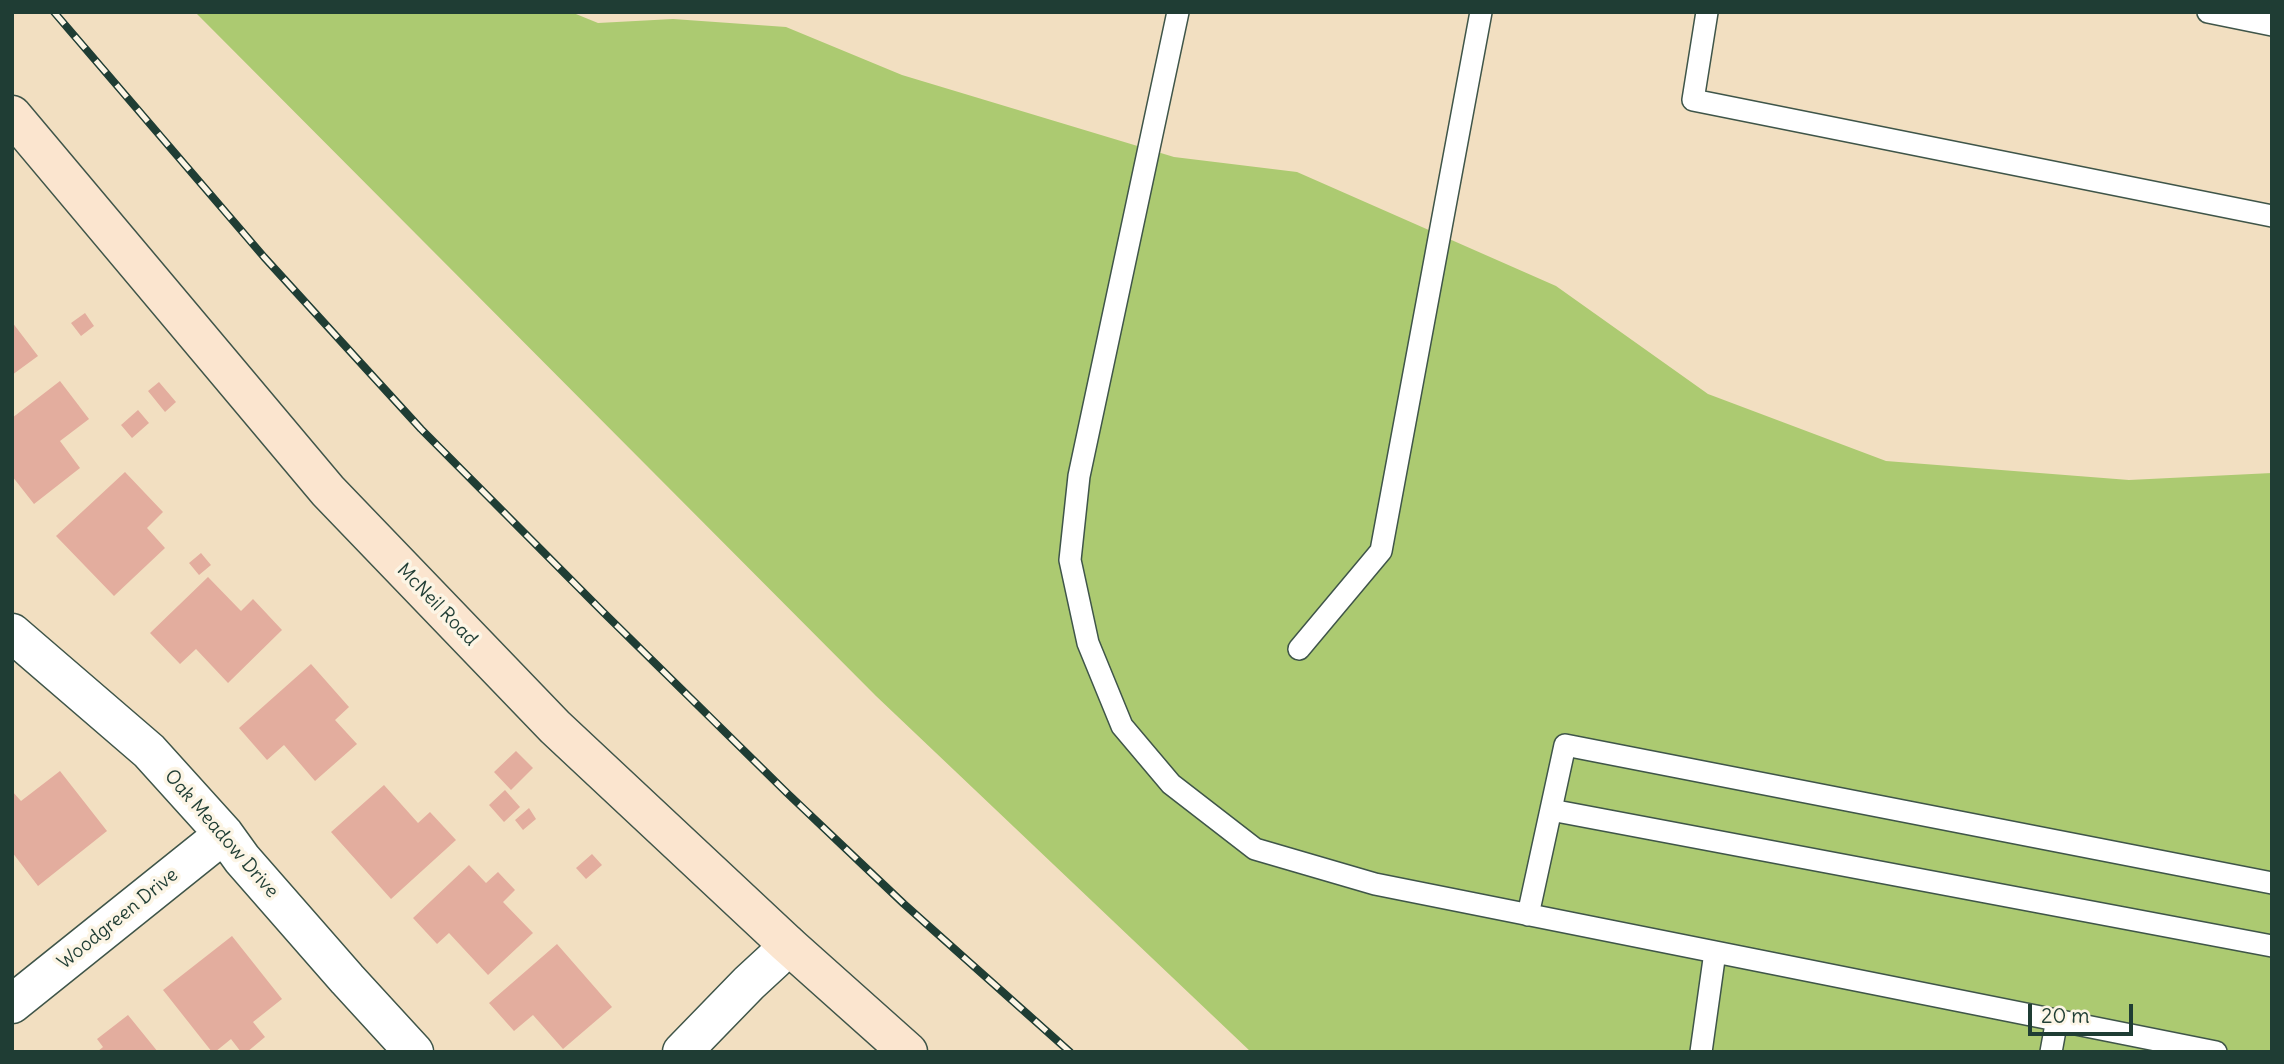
<!DOCTYPE html>
<style>
body{margin:0}
#map{position:relative;width:2284px;height:1064px;overflow:hidden;background:#f2dfc1;font-family:Delius,sans-serif}
canvas{display:block}
.frame{position:absolute;inset:0;border:14px solid #1f3d34;pointer-events:none}
.scale{position:absolute;left:2028px;top:1004px;width:105px;height:32px;box-sizing:border-box;border:4px solid #1f3d34;border-top:0;padding-left:9px;font-size:21px;line-height:24px;white-space:nowrap;color:#1f3d34;-webkit-text-stroke:5px #fcf5e5;paint-order:stroke}
</style>
<div id="map">
<canvas width="2284" height="1064"></canvas>
<div class="frame"></div>
<div class="scale">20 m</div>
</div>
<script>
const ctx = document.querySelector('canvas').getContext('2d');
ctx.lineJoin = 'round';
function fill(path, color) { ctx.fillStyle = color; ctx.fill(path, 'evenodd'); }
function trace(path, color, width, dash) { ctx.strokeStyle = color; ctx.lineWidth = width; ctx.lineCap = dash ? 'butt' : 'round'; ctx.setLineDash(dash || []); ctx.stroke(path); }
function drawText(font, color, halo, rows, align = 'center') {
  ctx.font = font + ' Delius,sans-serif'; ctx.lineWidth = 7; ctx.setLineDash([]); ctx.textBaseline = 'middle'; ctx.strokeStyle = halo; ctx.fillStyle = color; for (const [text, x, y, turn = 0] of rows) {
    ctx.save(); ctx.translate(x, y); ctx.rotate((+turn || 0) * Math.PI / 180); ctx.textAlign = isNaN(turn) ? turn : align; if (halo) ctx.strokeText(text, 0, 0); ctx.fillText(text, 0, 0); ctx.restore();
  }
}
fill(new Path2D(`
 M195,12h376l27,11 75,-4 113,8 116,48 272,82 123,15 259,114 152,108 178,67 243,19 143,-7v579h-1021l-375,-356z`), '#acca71');
fill(new Path2D(`
 M85,313l9,13 -13,10 -10,-13z
 M12,322l26,34 -26,19z
 M60,381l29,38 -29,22 20,27 -46,36 -22,-28v-58z
 M159,382l17,20 -11,10 -17,-21z
 M138,410l11,13 -17,15 -11,-13z
 M125,472l38,40 -16,16 18,20 -51,48 -58,-60z
 M201,553l10,12 -12,10 -10,-12z
 M208,577l33,34 12,-12 29,31 -54,53 -32,-34 -16,15 -30,-31z
 M311,664l38,43 -14,13 22,24 -42,37 -31,-36 -17,15 -28,-32z
 M516,751l17,17 -22,22 -17,-18z
 M60,771l47,60 -69,55 -26,-34v-61l9,10z
 M384,785l34,38 12,-11 26,28 -65,59 -60,-67z
 M505,790l15,17 -16,15 -15,-17z
 M529,808l7,11 -13,11 -8,-10z
 M592,854l10,11 -16,14 -10,-11z
 M469,865l17,18 12,-11 17,18 -12,12 30,31 -45,42 -39,-42 -12,11 -24,-26z
 M232,936l50,63 -29,23 12,15 -18,15h-6l-10,-13 -16,13h-3l-49,-62z
 M557,944l55,63 -49,42 -30,-34 -19,16 -25,-28z
 M128,1015l30,37h-61l6,-5 -6,-8z`), '#e3ad9e');
const service = new Path2D(`
 M1178,12l-99,464 -9,84 18,83 34,83 49,58 84,65 120,35 841,168
 M1707,12l-14,88 579,116
 M2208,12l64,13
 M1299,649l82,-98 100,-539
 M1551,810l721,136
 M1528,915l37,-170 707,138
 M1701,1052l14,-100
 M2051,1052l6,-33`);
const minor = new Path2D(`
 M12,633l137,118 75,83 18,25 105,120 67,73
 M12,1004l212,-170
 M682,1052l67,-69 26,-24 12,-15`);
const secondary = new Path2D(`
 M12,115l316,376 227,236 232,217 121,108`);
trace(service, '#3f5549', 24);
trace(minor, '#3f5549', 41);
trace(secondary, '#3f5549', 41);
trace(service, '#fff', 21);
trace(minor, '#fff', 38);
trace(secondary, '#fbe5cf', 38);
const rail = new Path2D(`
 M54,12l210,245 157,172 182,183 184,181 117,111 166,148`);
trace(rail, '#1f3d34', 8);
trace(rail, '#fcf5e5', 5, [16]);
drawText('19px', '#1f3d34', '#fcf5e5', [
 ["McNeil Road",437,605,46],
 ["Oak Meadow Drive",221,834,49],
 ["Woodgreen Drive",118,919,-39]
]);
</script>
